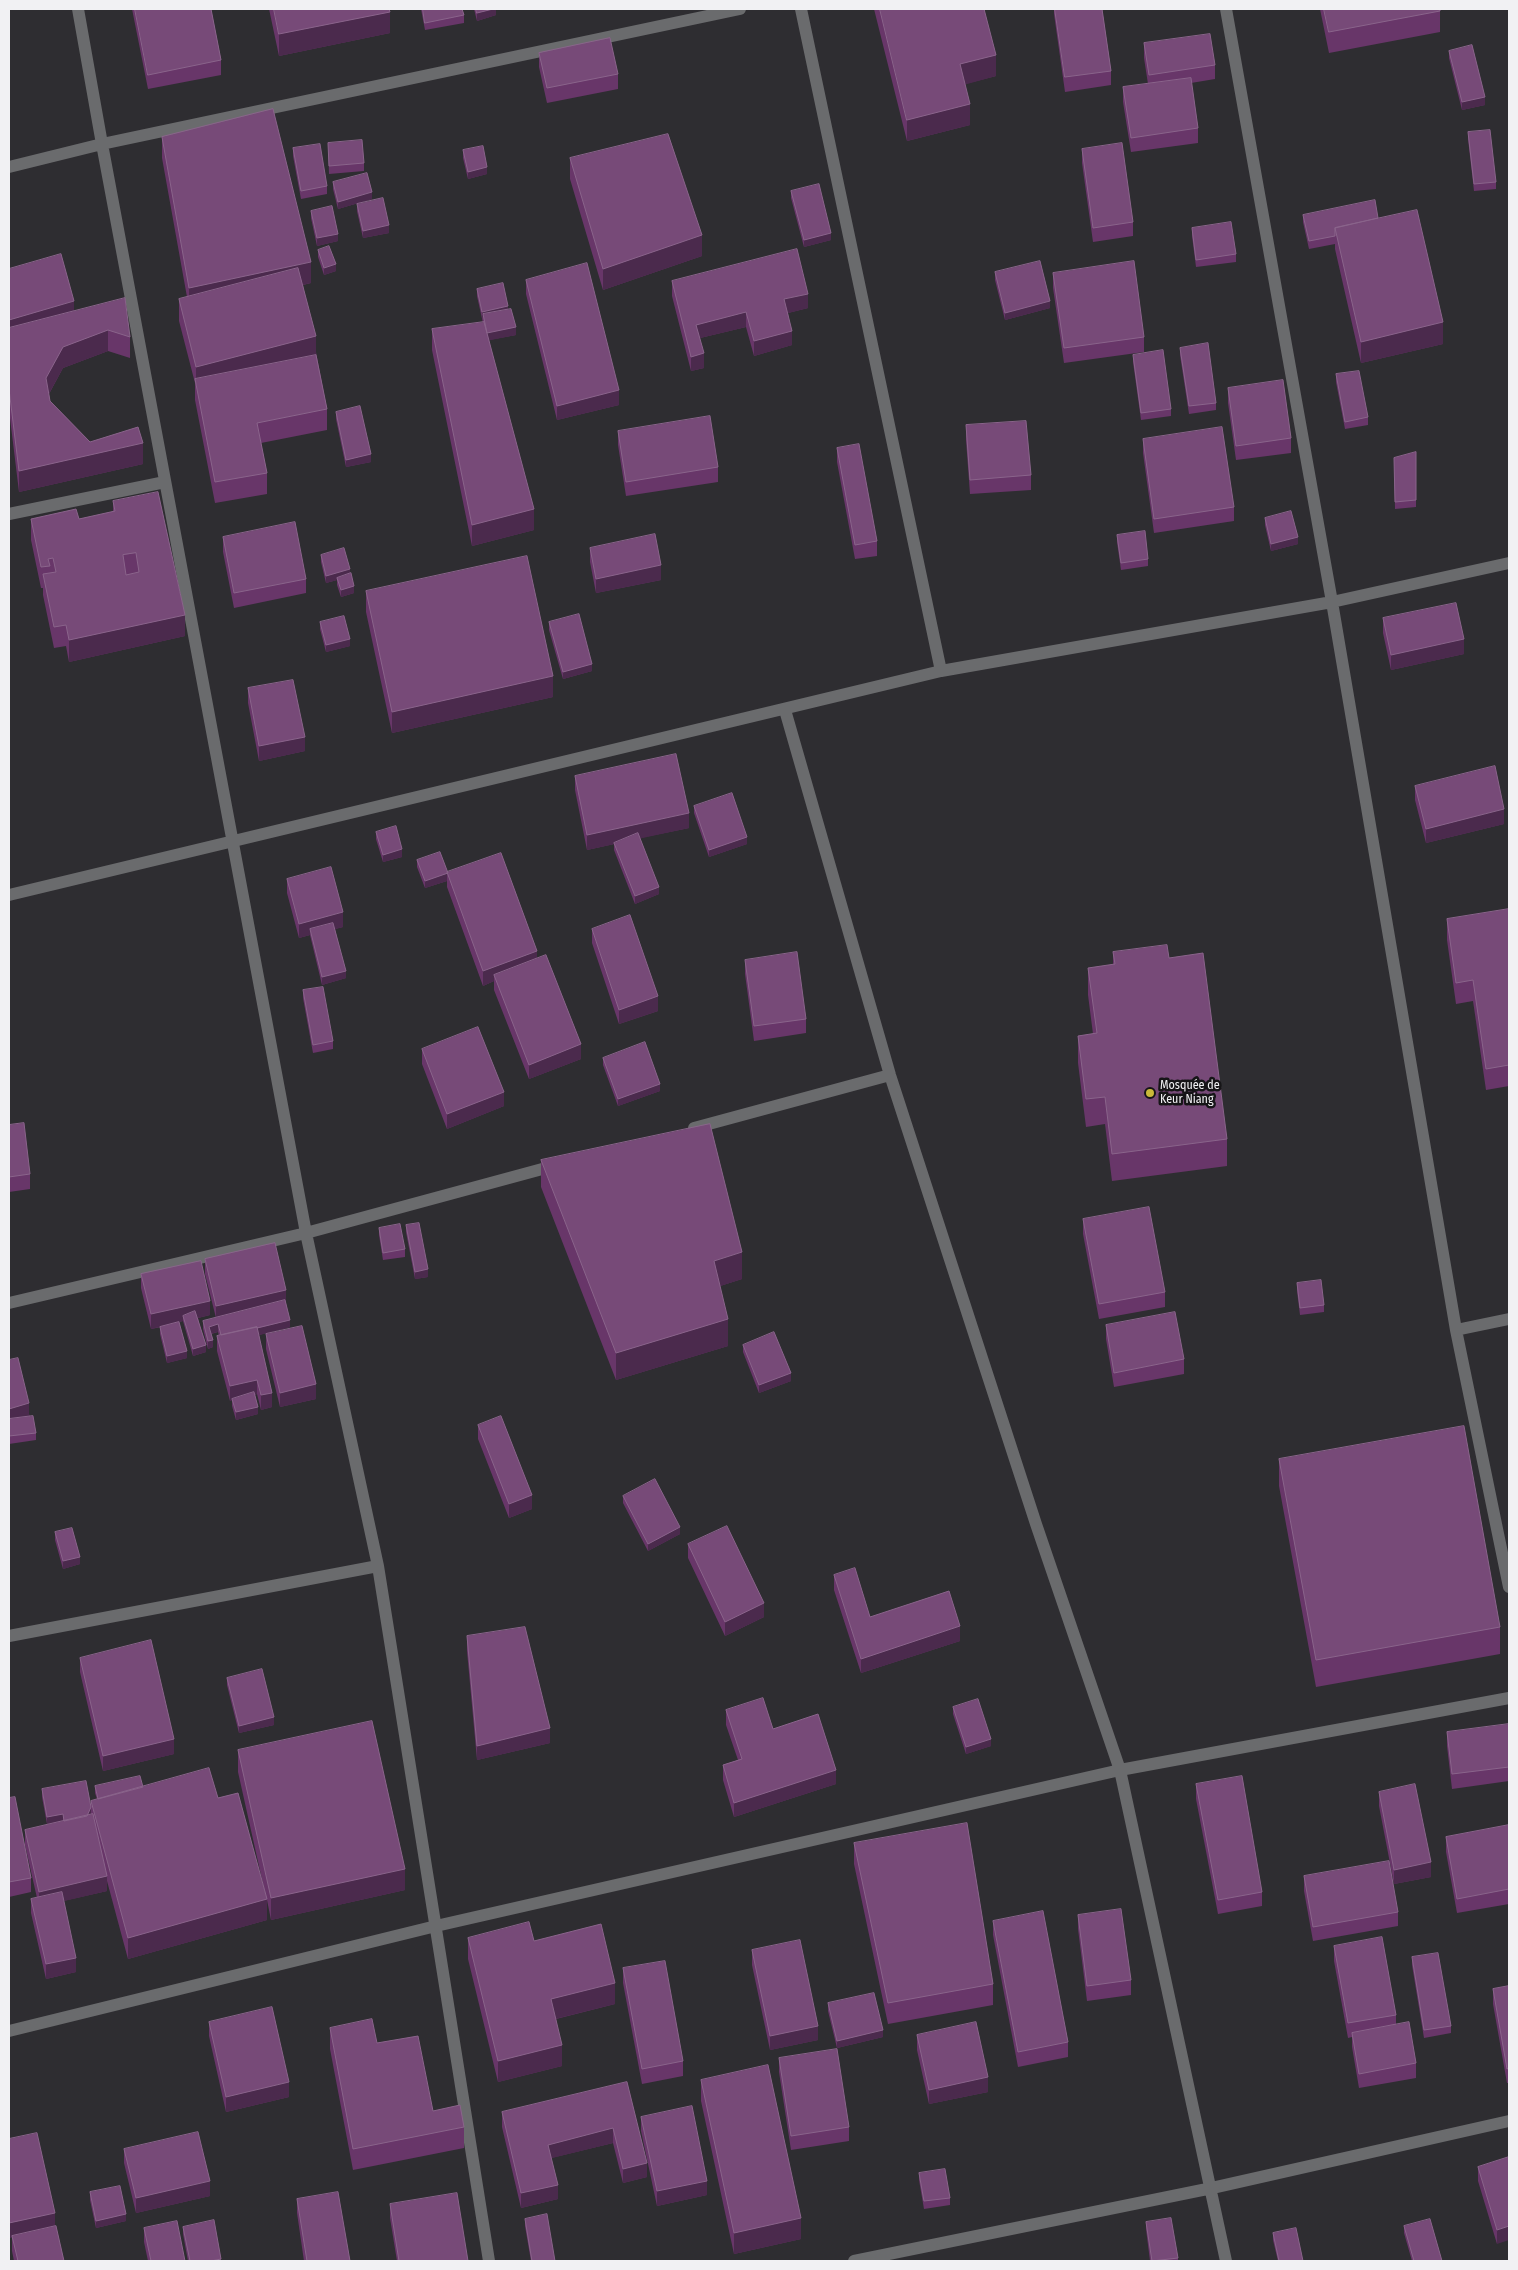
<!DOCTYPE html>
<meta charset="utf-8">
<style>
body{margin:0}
#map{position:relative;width:1518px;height:2270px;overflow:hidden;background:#2e2d31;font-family:"Fira Sans Condensed",sans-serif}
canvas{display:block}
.frame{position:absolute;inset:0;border:10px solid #f1f1f3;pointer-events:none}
</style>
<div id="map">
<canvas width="1518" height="2270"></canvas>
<div class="frame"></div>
</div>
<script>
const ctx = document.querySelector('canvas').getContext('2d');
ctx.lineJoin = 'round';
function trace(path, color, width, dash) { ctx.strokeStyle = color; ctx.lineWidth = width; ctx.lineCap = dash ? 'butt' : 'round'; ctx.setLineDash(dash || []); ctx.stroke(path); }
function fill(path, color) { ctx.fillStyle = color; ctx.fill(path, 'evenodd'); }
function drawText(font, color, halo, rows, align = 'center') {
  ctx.font = font + ' "Fira Sans Condensed",sans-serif'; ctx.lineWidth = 5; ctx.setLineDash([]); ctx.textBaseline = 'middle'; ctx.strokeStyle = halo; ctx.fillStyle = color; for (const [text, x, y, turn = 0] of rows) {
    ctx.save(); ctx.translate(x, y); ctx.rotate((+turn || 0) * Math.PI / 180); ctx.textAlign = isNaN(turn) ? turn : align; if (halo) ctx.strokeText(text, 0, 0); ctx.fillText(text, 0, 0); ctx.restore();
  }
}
trace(new Path2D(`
 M78,9l24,135 204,1089 72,333 111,695
 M801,9l140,662
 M1226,9l106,593 124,728 53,257
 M9,167l93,-23 638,-135
 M9,514l156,-32
 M785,710l105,365 146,449 84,246 106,491
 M9,895l932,-224 391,-69 177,-39
 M694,1128l196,-53
 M9,1303l297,-70 251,-68
 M1456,1330l53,-11
 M9,1636l369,-70
 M9,2031l427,-105 684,-156 389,-72
 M854,2261l358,-73 297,-67`), '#6a6b6d', 12);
fill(new Path2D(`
 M132,9h79l10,51v15l-73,14z
 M269,9h120l1,24 -111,23z
 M421,9h41l2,6v8l-39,7z
 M474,9h22v6l-19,6z
 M874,9h110l12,67 -31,8 5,41 -63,16z
 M1054,9h48l9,62v14l-46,7 -11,-78z
 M1320,9h120v23l-111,21z
 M1144,43l71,22v14l-24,4 7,45v15l-67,9 -8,-50v-15l25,-3 -4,-26z
 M1449,51l36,54 -23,5 -13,-52z
 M539,53l79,21v15l-71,14 -8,-36z
 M1468,132l28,50v7l-22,2 -6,-52z
 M162,137l149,146 -8,2 24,124v21l-66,13 6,30v21l-52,9 -20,-103v-17l-16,-62v-22l8,-2 -25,-139z
 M328,143l36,20v8l-35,3z
 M293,148l34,38v8l-26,5 -8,-43z
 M1082,149l51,73v14l-40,6 -11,-79z
 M463,150l24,24 -19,5 -5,-21z
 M570,158l132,98 -99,34 -33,-111z
 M333,182l39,17 -34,10 -5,-20z
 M791,191l40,49 -27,7 -13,-49z
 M357,204l32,29 -26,5 -6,-27z
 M311,211l27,30 -21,5 -6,-28z
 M1303,215l75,3 65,126 -82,19 -26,-114v-5l-26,5 -6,-27z
 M1192,228l44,26v8l-40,5 -4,-31z
 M318,250l18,21 -12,4 -6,-18z
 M9,269l65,42 56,26v21l-22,-7 -45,17 -14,26 1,7 40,41 53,22 -124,28 -10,-82z
 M995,272l55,36 -45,12 -10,-40z
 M1053,273l91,64v15l-80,11 -11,-75z
 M526,280l93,125 -62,15 -31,-126z
 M672,281l136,27 -20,5 4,32 -38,11 -8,-29 -46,11 4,30 -13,3 -19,-75z
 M477,289l31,21 8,25 -27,5 45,190 -62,16 -40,-196v-21l51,-6 -6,-27z
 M1180,348l36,55v7l-27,4 -9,-59z
 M1133,355l38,54v7l-30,4 -8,-58z
 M1336,374l32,43v8l-23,4 -9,-47z
 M1228,388l63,50v15l-55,7 -8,-57z
 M336,412l35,50 -25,5 -10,-48z
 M966,425l65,50v15l-61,4 -4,-54z
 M618,431l100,36v15l-92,14 -8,-51z
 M1143,439l91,68v14l-80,12 -11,-80z
 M837,448l40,93v15l-22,3 -18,-97z
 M1416,452v55l-21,2 -1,-51z
 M113,501l72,135 -116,26 -3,-16 -12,2 -11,-53v-7h-2l-10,-48v-21h48l34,-7z
 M1265,518l33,26 -27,7 -6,-26z
 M1117,535l31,24v7l-27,4 -4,-28z
 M223,537l83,42v14l-72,15 -11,-56z
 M590,548l71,32 -65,13 -6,-31z
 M321,555l29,18 4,20 -13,4 -4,-12v-5l-11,3 -5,-21z
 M366,591l187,106 -161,36 -26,-121z
 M1383,618l81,36 -73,16 -8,-37z
 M320,622l30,24 -24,6 -6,-23z
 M549,622l43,49 -29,8 -14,-49z
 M248,688l57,63 -46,10 -11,-58z
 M575,776l114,52 -49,10 19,56 -24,10 -21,-54v-6l-27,6 -12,-60z
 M1415,786l89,38 -78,19 -11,-43z
 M694,806l53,38 -38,13 -15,-44z
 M376,832l26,25 -19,5 -7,-23z
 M417,860l30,12 90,86 44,101 -52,20 -35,-89v-9l-11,5 -36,-99v-6l-22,7 -8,-21z
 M287,879l56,48 -8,2 11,49 -24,7 -12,-50 -11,3 -12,-45z
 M1509,909v177l-23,4 -13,-89 -17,3 -9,-64v-21z
 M592,929l66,82 -39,13 -27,-81z
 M1113,952l56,6 58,181v27l-115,15 -7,-57 -19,3 -8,-64v-27l15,-2 -5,-39v-27l25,-3z
 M745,960l61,59v14l-52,8 -9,-67z
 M303,990l30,51v8l-20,4 -10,-55z
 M422,1049l82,57 -57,23 -25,-65z
 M603,1058l57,33 -42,15 -15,-41z
 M9,1125l21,49v15l-21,3z
 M541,1160l201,119 -22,7 8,60 -112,34 -75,-193z
 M1083,1219l82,73v15l-66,12 -16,-85z
 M406,1225l22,52 -13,2 -9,-47z
 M379,1228l26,21v8l-22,3 -4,-25z
 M205,1259l81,45 4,23 -31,8 13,72 -11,3 -4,-16 -2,1 3,19 -22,6 -4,-14v-6l-2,1 -13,-50v-15h2l-1,-4 -7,2 2,13 -5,2 -5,-20v-8l13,-3 -11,-44z
 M141,1274l69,41 -12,3 8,34 -13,4 -10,-35 -4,1 8,36 -20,5 -7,-29v-7h1l-10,2 -10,-41z
 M1297,1283l27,22v7l-24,3 -3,-24z
 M1106,1325l78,34v15l-70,13 -8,-48z
 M266,1334l50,65 -36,8 -14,-58z
 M743,1345l48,36 -32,12 -16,-41z
 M9,1360l27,73v7l-27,4z
 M478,1425l54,84 -23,9 -31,-79z
 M1279,1459l221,168v27l-184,33 -37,-201z
 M623,1496l57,38 -32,17 -25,-48z
 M55,1532l25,32 -17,5 -8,-29z
 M688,1544l76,73 -39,19 -37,-78z
 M834,1575l36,42 90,24 -99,32 -27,-83z
 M467,1636l83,107 -73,17 -10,-109z
 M80,1658l94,96 -71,17 -23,-99z
 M227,1678l47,47 -35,8 -12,-48z
 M953,1707l38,39 -25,8 -13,-40z
 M726,1710l47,19 63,55 -102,33 -11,-37v-15l15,-5 -12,-35z
 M1509,1727v54l-57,8 -5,-43v-14z
 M238,1750l167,140 -134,30 -4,-20v20l-139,39 -21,-78v10l-44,10 13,71 -30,7 -15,-66v-14l6,-1 -12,-53v-15l38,-9 -16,3 -5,-27v-8l49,16v-4l6,-2 -2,-6v-7l48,1 75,11 47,95 -27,-121z
 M1196,1784l66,108v14l-44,8 -22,-115z
 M1379,1792l52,85 -37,7 -15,-78z
 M9,1798l22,80v14l-22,5z
 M1509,1825v79l-52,9 -11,-61v-15z
 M854,1843l139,141v21l-105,19 -34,-160z
 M1304,1876l94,36v14l-85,15 -9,-50z
 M1078,1915l53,65v15l-44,6 -9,-72z
 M993,1921l75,121v15l-50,10 -25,-132z
 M468,1938l66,3 81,63 -59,15 6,47 -64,16 -30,-123z
 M1334,1946l62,69v10l20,38v15l-57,10 -7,-41v-10l-4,1 -14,-77z
 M752,1950l66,90 -48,10 -18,-85z
 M1412,1957l39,69v7l-27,5 -12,-73z
 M623,1968l60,93v15l-41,8 -19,-101z
 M1509,1986v97h-2l-14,-79v-15z
 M828,2003l55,34 -46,11 -9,-37z
 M209,2022l80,75 -63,15 -17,-76z
 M330,2028l47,15 56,68 31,16v21l-111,22 -23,-121z
 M917,2035l71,57 -59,12 -12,-54z
 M779,2058l70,69v14l-58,9 -12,-78z
 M701,2080l100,159 -67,15 -33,-153z
 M627,2082l20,95 -24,6 -10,-40 -62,15 7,41 -37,9 -19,-81v-15z
 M641,2117l66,78 -50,11 -16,-75z
 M9,2139l46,87 9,35h-50l-2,-10v-14l-3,1z
 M124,2149l86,47 -74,17 -12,-50z
 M1509,2157l-12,87 -19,-63v-14z
 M919,2173l31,25v7l-26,4 -5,-29z
 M90,2192l36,29 -30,7 -6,-28z
 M297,2199l53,62h-46l-7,-48z
 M390,2204l78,57h-71l-7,-43z
 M525,2219l30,42h-24l-6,-35z
 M1146,2222l32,36v3h-28l-4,-32z
 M1404,2226l38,35h-30l-8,-28z
 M183,2227l38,32v2h-33l-5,-27z
 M144,2228l41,33h-37l-4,-19z
 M1273,2233l30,28h-25l-5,-21z`), '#683669');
fill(new Path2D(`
 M493,9h3v6l-19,6v-8z
 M390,12v21l-111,23v-22z
 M996,55v21l-36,10v-22z
 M1485,97v8l-23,5v-8z
 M970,104v21l-63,16v-21z
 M487,167v7l-19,5v-7z
 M372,192v7l-34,10v-7z
 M389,225v8l-26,5v-7z
 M831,233v7l-27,7v-7z
 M338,234v7l-21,5v-8z
 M702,235v21l-99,34v-21z
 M311,262v21l-122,26v-21z
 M336,264v7l-12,4v-7z
 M808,294v14l-24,6v-15z
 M74,301v15l-65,19v-15z
 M1050,301v7l-45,12v-7z
 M508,306v7l-25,1 -1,6v-8z
 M746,312v15l-50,12v-14z
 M1443,322v22l-82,19v-21z
 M516,327v8l-30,6v-8z
 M108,330v21l-45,17 -17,31v-21l17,-31z
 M792,331v14l-38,11v-15z
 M316,336v21l-120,29v-19z
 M704,353v15l-13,3v-14z
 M619,390v15l-62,15v-14z
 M143,443v21l-124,28v-21z
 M10,449v21l-1,1v-21z
 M371,454v8l-25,5v-7z
 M534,509v21l-62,16v-21z
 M1298,537v7l-27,7v-7z
 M661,565v15l-65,13v-14z
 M350,569v7l-13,2v2l-11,3v-7z
 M354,586v7l-13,4v-7z
 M185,615v21l-116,26v-22z
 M350,639v7l-24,6v-7z
 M1464,639v15l-73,16v-15z
 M592,664v7l-29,8v-7z
 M553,676v21l-161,36v-21z
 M305,737v14l-46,10v-15z
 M1504,809v15l-78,19v-14z
 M689,813v15l-102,22v-15z
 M747,837v7l-38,13v-7z
 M402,849v8l-19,5v-7z
 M447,873v8l-22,7v-7z
 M659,887v7l-24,10v-8z
 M343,912v15l-32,8 -1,-6v6l-11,3v-14z
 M537,951v14l-43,10v6l-11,5v-15z
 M346,971v7l-24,7v-8z
 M658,996v15l-39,13v-14z
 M581,1044v15l-52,20v-14z
 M660,1084v7l-42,15v-7z
 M504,1092v14l-57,23v-15z
 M742,1252v27l-28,9v-27z
 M428,1269v8l-13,2v-7z
 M286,1290v15l-70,15v-14z
 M210,1301v14l-25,6 -2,-5v5l-32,8v-15z
 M728,1319v27l-112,34v-27z
 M290,1320v7l-69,18v-7z
 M218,1324v8l-9,2v-7z
 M213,1340v7l-5,2v-8z
 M206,1345v7l-13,4v-7z
 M187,1351v7l-20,5v-7z
 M791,1373v8l-32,12v-8z
 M257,1380v14l-27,7v-15z
 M316,1384v15l-36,8v-14z
 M272,1393v14l-11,3v-15z
 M29,1403v15l-20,5v-14z
 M258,1407v7l-22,6v-8z
 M532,1495v14l-23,9v-14z
 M680,1527v7l-32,17v-7z
 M80,1557v7l-17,5v-8z
 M764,1603v14l-39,19v-14z
 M960,1626v15l-99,32v-14z
 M274,1717v8l-35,8v-7z
 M550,1728v15l-73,17v-14z
 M174,1739v15l-71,17v-15z
 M991,1739v7l-25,8v-7z
 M836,1770v14l-102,33v-14z
 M91,1808v7l-6,4z
 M63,1814v7l-16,3v-7z
 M1431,1862v15l-37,7v-14z
 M405,1869v21l-134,30v-22z
 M107,1876v15l-68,16v-15z
 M267,1899v21l-139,39v-21z
 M76,1958v14l-30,7v-15z
 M615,1983v21l-64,16v-21z
 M818,2026v14l-48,10v-14z
 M883,2030v7l-46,11v-7z
 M562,2045v21l-64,16v-21z
 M988,2077v15l-59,12v-14z
 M289,2082v15l-63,15v-15z
 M613,2128v15l-65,16v-14z
 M647,2163v14l-24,6v-14z
 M210,2181v15l-74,17v-15z
 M707,2181v14l-50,11v-15z
 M558,2185v14l-37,9v-15z
 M55,2213v15l-46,10v-15z
 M126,2214v7l-30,7v-7z
 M801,2218v21l-67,15v-21z
 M1509,2226v14l-12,4v-14z`), '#4b2a4d');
const building = new Path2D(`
 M135,9h76l10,51 -73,15z
 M274,9h115l1,3 -111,22z
 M423,9h39l2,6 -39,8z
 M476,9h17l-16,4z
 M880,9h104l12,46 -36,9 10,40 -63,16z
 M1055,9h47l9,62 -46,6z
 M1324,9h116v2l-111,21z
 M1210,34l5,31 -66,10 -5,-32z
 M610,38l8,36 -71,14 -8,-35z
 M1472,45l13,52 -23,5 -13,-51z
 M1191,78l7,50 -67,10 -8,-51z
 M273,109l38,153 -122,26 -27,-151z
 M1490,130l6,52 -22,2 -6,-52z
 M668,134l34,101 -99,34 -33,-111z
 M362,140l2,23 -35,3 -1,-23z
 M1122,143l11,79 -40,6 -11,-79z
 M320,144l7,42 -26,5 -8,-43z
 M483,146l4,21 -19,5 -5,-22z
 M367,173l5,19 -34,10 -5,-20z
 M819,184l12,49 -27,7 -13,-49z
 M383,198l6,27 -26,6 -6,-27z
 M1375,200l3,18 -43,10v8l-26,5 -6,-26z
 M332,206l6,28 -21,4 -6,-27z
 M1417,210l26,112 -82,20 -26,-114z
 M1231,222l5,32 -40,6 -4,-32z
 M329,246l7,18 -12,4 -6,-18z
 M797,249l11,45 -24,5 8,32 -38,10 -8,-29 -50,13 8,28 -13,4 -19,-76z
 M61,254l13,47 -65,19v-51z
 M1040,261l10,40 -45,12 -10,-41z
 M1134,261l10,76 -80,11 -11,-75z
 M587,263l32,127 -62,16 -31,-126z
 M298,268l18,68 -120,31 -17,-68z
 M503,283l5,23 -26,6 -5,-23z
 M125,298l5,39 -22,-7 -45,17 -17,31 4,23 40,41 48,-15 5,16 -124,28 -10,-82v-61z
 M511,309l5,18 -29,6 -4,-19z
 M484,322l50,187 -62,16 -40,-196z
 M1208,343l8,60 -27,3 -9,-58z
 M1163,350l8,59 -30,4 -8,-58z
 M316,355l11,54 -70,14 10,50 -52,9 -20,-103z
 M1359,371l9,46 -23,5 -9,-48z
 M1283,380l8,58 -55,8 -8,-58z
 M360,406l11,48 -25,6 -10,-48z
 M710,416l8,51 -92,15 -8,-51z
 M1026,421l5,54 -61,5 -4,-55z
 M1222,427l12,80 -80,12 -11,-80z
 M859,444l18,97 -22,4 -18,-97z
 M1416,452v48l-21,2 -1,-44z
 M158,492l27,123 -116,25 -3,-15 -12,2 -11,-53 13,-2 -3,-14 -5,1 2,7 -9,1 -10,-48 45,-10 3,10 36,-8 -2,-10zM136,553l3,19 -13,3 -3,-20z
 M1291,511l7,26 -27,7 -6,-26z
 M295,522l11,57 -72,14 -11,-56z
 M1145,531l3,28 -27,4 -4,-28z
 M655,534l6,31 -65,14 -6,-31z
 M344,548l6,21 -24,7 -5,-21z
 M527,556l26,120 -161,36 -26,-121z
 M351,573l3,13 -13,4 -4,-12z
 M1456,603l8,36 -73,16 -8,-37z
 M579,614l13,50 -29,8 -14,-50z
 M344,616l6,23 -24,6 -6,-23z
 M293,680l12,57 -46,9 -11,-58z
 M676,754l13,59 -102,22 -12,-59z
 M1495,766l9,43 -78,20 -11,-43z
 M732,793l15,44 -38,13 -15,-44z
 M396,826l6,23 -19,6 -7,-23z
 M638,833l21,54 -24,9 -21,-53z
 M440,852l8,21 -23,8 -8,-21z
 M501,853l36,98 -54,20 -36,-99z
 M331,867l12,45 -44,12 -12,-45z
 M1509,909v156l-23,4 -13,-89 -17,3 -9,-64z
 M630,915l28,81 -39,14 -27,-81z
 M333,923l13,48 -24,6 -12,-48z
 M1167,945l2,13 34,-5 24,186 -115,15 -7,-57 -19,2 -8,-63 19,-3 -9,-65 27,-4 -2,-12z
 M797,952l9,67 -52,7 -9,-66z
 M546,955l35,89 -52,21 -35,-90z
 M323,987l10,54 -20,4 -10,-55z
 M478,1027l26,65 -57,22 -25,-65z
 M645,1042l15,42 -42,15 -15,-41z
 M24,1123l6,51 -21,3v-52z
 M710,1124l32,128 -28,9 14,58 -112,34 -75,-193z
 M1149,1207l16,85 -66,12 -16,-85z
 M419,1223l9,46 -13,3 -9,-47z
 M400,1224l5,25 -22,4 -4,-25z
 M275,1243l11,47 -70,16 -11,-47z
 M201,1261l9,40 -59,13 -10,-40z
 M1321,1280l3,25 -24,3 -3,-25z
 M285,1300l5,20 -33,8v-1l-36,8 -3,-11 -9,3 4,13 -5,1 -5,-20z
 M195,1311l11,34 -13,4 -10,-33z
 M1175,1312l9,47 -70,14 -8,-48z
 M179,1322l8,29 -20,5 -7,-29z
 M302,1326l14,58 -36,9 -14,-59z
 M257,1327l15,66 -11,2 -4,-15 -27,6 -13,-50z
 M774,1332l17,41 -32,12 -16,-40z
 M18,1358l11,45 -20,6v-49z
 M254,1392l4,15 -22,5 -4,-13z
 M33,1416l3,17 -27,3v-17z
 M501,1416l31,79 -23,9 -31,-79z
 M1464,1426l36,201 -184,33 -37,-201z
 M655,1479l25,48 -32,17 -25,-48z
 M727,1526l37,77 -39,19 -37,-78z
 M72,1528l8,29 -17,4 -8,-29z
 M855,1568l15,49 79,-26 11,35 -99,33 -27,-84z
 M525,1627l25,101 -73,18 -10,-110z
 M151,1640l23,99 -71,17 -23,-98z
 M262,1669l12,48 -35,9 -12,-48z
 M763,1698l10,31 45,-15 18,56 -102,33 -11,-38 19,-6 -16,-49z
 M978,1699l13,40 -25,8 -13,-40z
 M372,1721l33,148 -134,29 -33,-148z
 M1509,1724v43l-57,7 -5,-42z
 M209,1768l9,30 20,-5 29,106 -139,39 -37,-137z
 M140,1776l3,11 -45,12 -3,-13z
 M1242,1776l20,116 -44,8 -22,-116z
 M86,1781l5,26 -4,9 -23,5 -1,-7 -16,3 -5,-28z
 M1415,1784l16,78 -37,8 -15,-78z
 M15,1797l16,81 -22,4v-84z
 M93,1814l14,62 -68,16 -14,-62z
 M967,1823l26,161 -105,19 -34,-160z
 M1509,1825v64l-52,10 -11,-62z
 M1389,1861l9,51 -85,15 -9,-51z
 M62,1892l14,66 -30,6 -15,-65z
 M1121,1909l10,71 -44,6 -9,-71z
 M1043,1911l25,131 -50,10 -25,-131z
 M529,1922l5,19 67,-17 14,59 -64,16 11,46 -64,16 -30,-123z
 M1382,1937l14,78 -48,8 -14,-77z
 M800,1940l18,86 -48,10 -18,-86z
 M1438,1953l13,73 -27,4 -12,-73z
 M665,1961l18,100 -41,8 -19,-101z
 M1509,1986v82l-2,1 -14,-80z
 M874,1993l9,37 -46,11 -9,-38z
 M272,2007l17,75 -63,15 -17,-75z
 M372,2019l5,24 41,-7 15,75 27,-6 4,22 -111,22 -23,-121z
 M976,2022l12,55 -59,13 -12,-55z
 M1409,2022l7,41 -57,11 -7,-41z
 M837,2049l12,78 -58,9 -12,-78z
 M768,2065l33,153 -67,15 -33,-153z
 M627,2082l20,81 -24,6 -10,-41 -65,17 10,40 -37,8 -19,-81z
 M692,2106l15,75 -50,10 -16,-74z
 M198,2132l12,49 -74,17 -12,-49z
 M37,2133l18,80 -46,10v-84z
 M1509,2157v69l-12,4 -19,-63z
 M945,2169l5,29 -26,3 -5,-28z
 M120,2186l6,28 -30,7 -6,-29z
 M338,2192l12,69h-43l-10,-62z
 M457,2193l11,68h-69l-9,-57z
 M547,2214l8,47h-23l-7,-42z
 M1171,2218l7,40 -26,3 -6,-39z
 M1430,2219l12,42h-28l-10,-35z
 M214,2220l7,39 -10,2h-21l-7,-34z
 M177,2221l8,40h-34l-7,-33z
 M56,2226l8,35h-46l-6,-25z
 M1296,2228l7,33h-24l-6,-28z`);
fill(building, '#774a78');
trace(building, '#8a648b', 1);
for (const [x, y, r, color] of [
 [1150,1093,5,"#caba39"]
]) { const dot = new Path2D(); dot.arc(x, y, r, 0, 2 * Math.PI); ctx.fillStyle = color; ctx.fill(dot); trace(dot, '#161517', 2); }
drawText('12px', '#f1f1f3', '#161517', [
 ["Mosquée de",1160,1086],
 ["Keur Niang",1160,1100]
], 'left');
</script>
